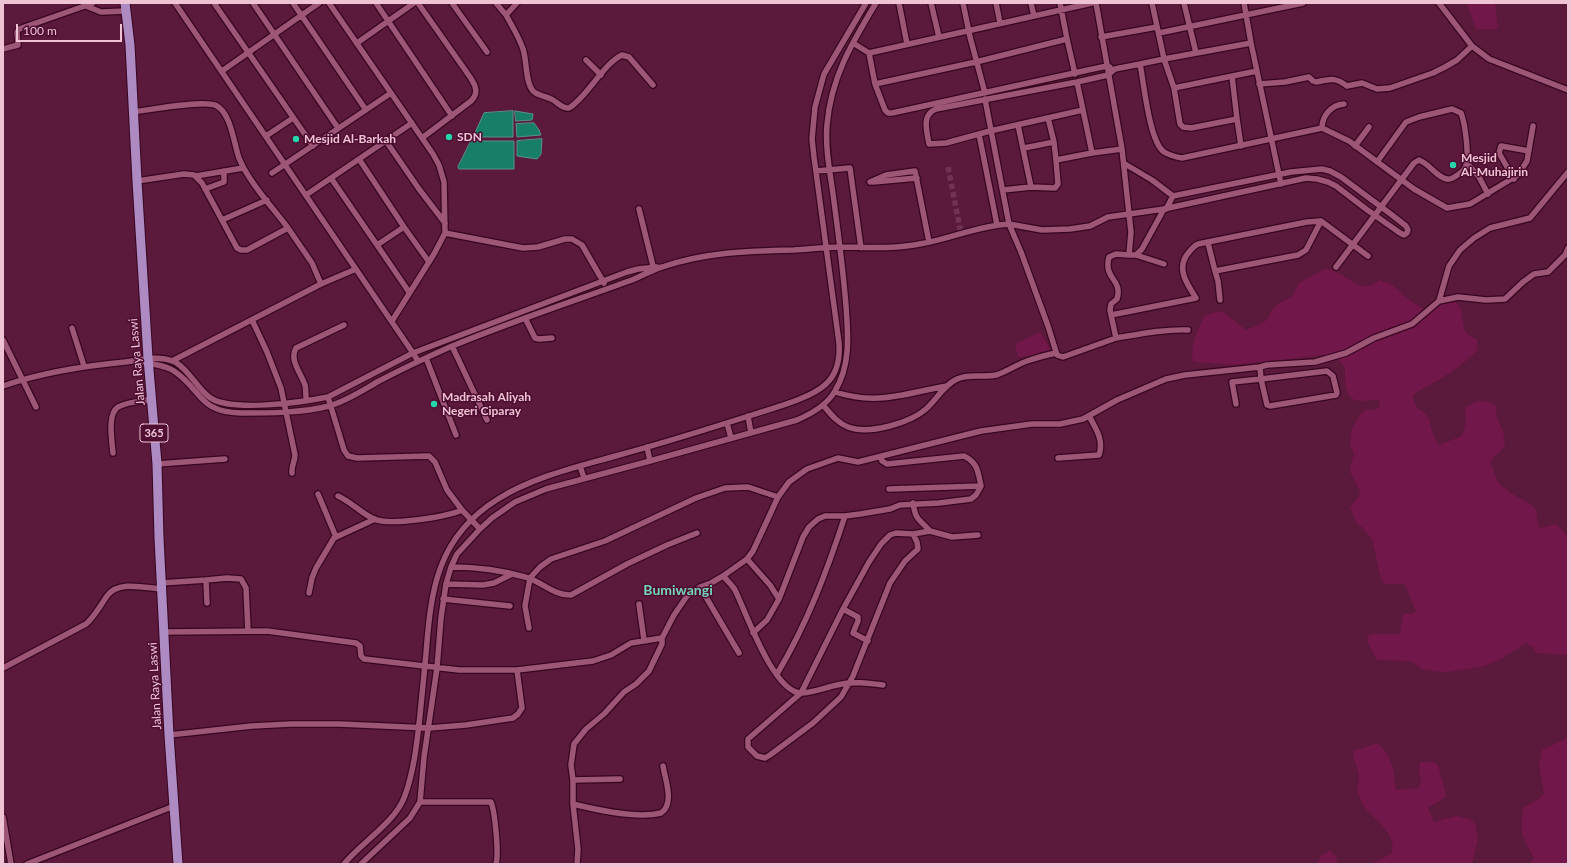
<!DOCTYPE html>
<style>
body{margin:0}
#map{position:relative;width:1571px;height:867px;overflow:hidden;background:#5b193b;font-family:Lato,sans-serif}
canvas{display:block}
.frame{position:absolute;inset:0;border:4px solid #eec4d5;pointer-events:none}
.scale{position:absolute;left:16px;top:24px;width:106px;height:18px;box-sizing:border-box;border:2px solid #eec4d5;border-top:0;padding-left:5px;font-size:12px;line-height:14px;white-space:nowrap;color:#eec4d5;-webkit-text-stroke:3px #4f0d31;paint-order:stroke}
</style>
<div id="map">
<canvas width="1571" height="867"></canvas>
<div class="frame"></div>
<div class="scale">100 m</div>
</div>
<script>
const ctx = document.querySelector('canvas').getContext('2d');
ctx.lineJoin = 'round';
function fill(path, color) { ctx.fillStyle = color; ctx.fill(path, 'evenodd'); }
function trace(path, color, width, dash) { ctx.strokeStyle = color; ctx.lineWidth = width; ctx.lineCap = dash ? 'butt' : 'round'; ctx.setLineDash(dash || []); ctx.stroke(path); }
function drawText(font, color, halo, rows, align = 'center') {
  ctx.font = font + ' Lato,sans-serif'; ctx.lineWidth = 3; ctx.setLineDash([]); ctx.textBaseline = 'middle'; ctx.strokeStyle = halo; ctx.fillStyle = color; for (const [text, x, y, turn = 0] of rows) {
    ctx.save(); ctx.translate(x, y); ctx.rotate((+turn || 0) * Math.PI / 180); ctx.textAlign = isNaN(turn) ? turn : align; if (halo) ctx.strokeText(text, 0, 0); ctx.fillText(text, 0, 0); ctx.restore();
  }
}
fill(new Path2D(`
 M1467,3h28l3,26h-22z
 M1324,269c17,0 31,20 45,17 3,-1 8,-4 11,-6l12,5 15,13 21,14 12,-12 13,-3c2,4 5,7 7,11 5,13 -1,26 17,31v12c-13,12 -26,22 -42,31 -8,5 -14,6 -22,13 2,18 9,11 15,23 3,6 3,10 5,16 1,4 4,8 6,11l23,-9 4,-14 -1,-14c10,-8 20,-10 31,-2l1,13 6,12 2,13 -3,6 -10,8 -1,6 8,20 15,11 18,10 4,5 3,18 17,-4 9,9 3,9v113l-32,-2 -4,-6 -6,-4 -23,15 -18,8 -37,6h-7l-19,-3 -11,-8 -34,-1 -9,-17 -1,-7 6,-2h27l3,-20h7l6,-2 -11,-28h-20l-4,-5 -9,-40 -9,-11 -6,-4 -7,-17 9,-10 1,-6 -9,-17 -1,-7 4,-13 -4,-10 1,-9 1,-7 10,-16 6,-3 7,1 5,-3 -1,-7c-7,-1 -12,1 -19,1 -17,-1 -15,-23 -15,-34l-10,-11 -11,-1 -90,10 -41,-3c-3,-16 4,-31 11,-46l14,-5 6,2 22,17c7,-3 18,-6 22,-12 3,-4 3,-8 7,-11 13,-12 16,-3 24,-24z
 M1040,332l8,13 3,7 -10,3 -23,2 -3,-13z
 M1565,739h3v60l-1,1 1,2v62h-39l5,-6c-12,-21 -14,-26 -11,-50l17,-10 4,-5 -5,-28 3,-15z
 M1378,743c16,17 15,26 18,47l22,-2 3,-6 -2,-13 1,-7h13l5,3 7,25v7l-17,11 6,14 22,-6 14,3 5,5 3,14 -6,26h-102l21,-10c8,-16 -14,-33 -24,-44 -5,-5 -7,-14 -10,-20 6,-19 -3,-22 -4,-39z
 M1330,851l5,4 3,9h-21c3,-8 5,-11 13,-13z`), '#721749');
const water = new Path2D(`
 M513,111v26h-40l11,-24z
 M515,111l18,3 -1,6 -16,1z
 M534,123l5,7 2,5 -24,2 -1,-13z
 M542,139l-1,15 -4,5 -20,-3v-15z
 M471,141h43v28h-55l-1,-2z`);
fill(water, '#187f67');
trace(water, '#589488', 1);
trace(new Path2D(`
 M948,167l13,66`), '#713352', 5.5, [5.5, 3]);
const minor = new Path2D(`
 M175,3l238,350 5,8
 M214,3l99,143
 M253,3l85,125
 M293,3l73,107
 M329,3l104,151 6,11 5,17 1,51 -11,21 -42,67
 M376,3l76,113
 M418,3l52,74c6,9 9,16 1,24l-49,37
 M452,3l35,49
 M496,3l10,12
 M517,3l-11,12c6,11 13,22 17,34 4,11 2,33 10,42 5,5 14,5 20,9 5,3 10,9 16,8 19,-12 34,-44 53,-53l7,2 24,28
 M899,3l8,41
 M931,3l8,34
 M963,3l7,34 15,56
 M996,3l4,20
 M1031,3l3,13
 M1060,3l7,36
 M1092,3l-223,50 6,31 10,26 3,3h4l196,-43 19,-4 3,1
 M1184,3l12,50
 M1439,3l33,43 17,13 79,31
 M86,6l15,6 25,-1
 M1159,33l144,-30
 M1101,37l56,-10
 M357,43l57,-40
 M853,43l16,10
 M1251,43l30,141
 M3,49l15,-4 -1,-13 2,-3 74,-26
 M586,60l15,15
 M1140,64l24,-5 -12,-56
 M222,71l97,-68
 M1232,76l5,43
 M1077,82l6,28
 M875,84l101,-22 91,-23 8,35
 M1259,84l26,-2 24,-5 4,4 3,1c15,-3 19,-5 31,4l15,-3 15,6 13,-1 43,-15 12,-6 12,-7 15,-14
 M1174,88l-10,-29 87,-16 -7,-40
 M985,99l24,125 33,6 28,-1 20,-3 18,-9 56,-8 142,-31 11,1 11,3 8,4 30,23 34,24 4,2 3,-2 1,-3 -2,-4 -14,-11 -51,-38 -11,-6 -8,-2 -31,3 -118,24
 M133,112c15,-2 74,-13 84,-6 14,8 17,38 22,52 9,23 34,50 49,70
 M1048,118l6,24
 M1018,125l13,62
 M1322,128c0,-12 9,-23 22,-24
 M979,134l18,91
 M266,136l27,-18
 M386,141l33,48 26,34
 M1241,146l-4,-27 -46,9 -8,-1 -3,-3 -6,-36 83,-17
 M1355,146l14,-19
 M1024,148l30,-6 2,18
 M1122,149l-30,4 -9,-43 -93,21 -44,12 -17,1c-2,-13 -8,-29 7,-35l141,-27 31,-7 7,-6 25,-5c4,19 9,77 24,88 5,3 12,5 18,6l140,-30 27,13 65,48 33,19 23,-4 48,-29 9,-14 6,-35
 M359,159l45,68
 M1467,163l12,14 9,17
 M1125,164l27,16 21,16 -7,13
 M816,171l34,-3 11,80
 M272,173l119,-80
 M196,176l47,-8
 M331,178l46,67 27,-18 25,35
 M1514,179l-15,-26 2,-7 28,5
 M137,181l47,-7 10,1 8,8 35,65 4,2h6l41,-22 24,35 9,21 -149,77
 M870,182l16,-7 29,-4 14,71
 M873,182l44,-4
 M205,189l19,-7v-11
 M1003,190l28,-3 24,1 3,-4 -2,-24 36,-7
 M306,195l106,-72
 M639,209l15,61
 M222,220l45,-20
 M445,233l78,15 15,-1 27,-8h7l10,6 22,38
 M1208,243l7,28
 M377,245l32,47
 M1129,255h7l6,-6 22,-40
 M1136,255l28,9
 M1336,267l78,-104 5,-3c11,4 17,17 28,19 4,1 6,-1 9,-3 3,-2 7,-4 9,-8 5,-10 0,-45 -4,-55l-9,-4 -33,8 -13,5 -29,40
 M321,284l35,-15
 M1220,300l-2,-19 -3,-10 83,-16 8,-5 15,-29
 M1439,301l10,-35 11,-16 14,-12 16,-10 40,-10 38,-46
 M1111,315l85,-17c-8,-13 -19,-27 -10,-42 4,-5 6,-9 12,-12l109,-22 14,-1 47,35
 M525,318l10,20 4,1 13,-1
 M252,320l15,32 14,36 14,67c0,7 -4,11 -3,18
 M72,328l12,38
 M1116,338c24,-4 48,-9 72,-8
 M3,340l33,67
 M452,346l35,74
 M426,358l30,77
 M139,360c11,5 25,4 35,11 29,20 24,41 67,42 27,0 62,0 88,-7 18,-5 34,-16 50,-25 23,-12 46,-23 71,-34 60,-25 121,-45 182,-67 10,-4 20,-10 30,-13 44,-15 86,-16 132,-17 16,-1 31,-3 47,-3 21,0 43,2 65,-1 35,-3 68,-20 103,-22l12,28 27,74 9,29 6,2 53,-19 -6,-28 1,-6 6,-5c6,-21 -14,-19 -8,-42l7,-3 13,1 2,-23 -2,-18 -7,-65 -26,-146
 M1327,371l6,5 4,17 -1,2 -66,11 -3,-1 -6,-26z
 M3,386c40,-14 80,-20 122,-24 16,-2 32,-7 48,-1 14,6 24,27 36,36 21,16 94,5 119,0l85,-44 214,-81 11,-3 19,-2
 M835,392c44,14 70,1 112,-6
 M328,397l16,53 4,6 9,2 72,-2 6,6 12,28 15,20
 M306,401c0,-5 0,-11 -1,-16 -4,-12 -16,-25 -9,-37l48,-23
 M1236,404l-4,-22 29,-3 -1,-12
 M823,405c7,8 14,18 25,22 21,8 62,-4 78,-18 11,-10 18,-24 31,-30 13,-6 25,-1 39,-4 10,-3 20,-10 31,-14 9,-3 19,-6 29,-8
 M748,416l3,17
 M727,423l4,15
 M647,447l3,14
 M113,453c-1,-12 -6,-39 5,-46 8,-5 25,-6 34,-8
 M1058,458l41,-3c5,-15 -3,-26 -10,-39
 M157,464l68,-5
 M580,466l4,12
 M889,489l92,-3
 M318,494l18,43
 M338,496c13,6 23,17 36,23 16,7 72,-2 88,-9l18,19
 M930,531l22,6 26,-2
 M913,534l4,8 1,7 -13,12 -15,22 -37,93 -12,21 -28,26 -43,32 -5,3 -8,-2 -9,-9v-8l53,-46 42,-84 26,-47 12,-18 9,-9 6,-2 17,1 17,-3c-11,-13 -14,-9 -17,-28
 M747,559l23,26 9,14 -12,21 -14,13
 M451,567c24,0 50,3 74,10 16,4 29,19 46,18l56,-31 40,-19 30,-12
 M723,576c4,4 9,9 12,14 11,22 38,102 66,103 11,0 26,-6 36,-8 15,-4 31,-2 46,0
 M206,580l21,-2 14,1 5,9 2,43
 M161,583l45,-3 1,23
 M446,584l37,1 11,-2 18,-9
 M700,587l39,66
 M309,593l3,-15 4,-10 18,-30 41,-19
 M443,599l67,7
 M779,599l24,-62 6,-10 9,-8 7,-3h20l15,-2 30,-5 10,-4 39,-2 32,-4 5,-4 5,-9c-3,-14 -3,-23 -17,-30l-77,8 -5,-3 -1,-4
 M639,604l5,36
 M843,609l15,8v4l-5,12 15,8
 M529,628l-4,-22 5,-28 10,-11 11,-8 54,-18 91,-43 29,-10 23,-1 30,10
 M164,632l103,-1 89,12 4,3 1,10 3,3 95,11h58
 M3,668l83,-44c9,-8 14,-18 21,-28 11,-16 39,-8 54,-7
 M777,674c30,-50 50,-103 68,-158
 M169,735l83,-9 39,-2h48l90,4 37,-3 47,-7 5,-4 4,-6 -5,-38 76,-9 18,-6 20,-12 31,-5
 M573,780l47,-1
 M420,802h71c4,10 8,52 5,62
 M573,804c24,6 64,15 88,9 14,-9 4,-34 2,-47
 M3,817l8,47
 M27,864l147,-58
 M344,864c17,-21 50,-41 60,-66 10,-26 13,-56 16,-83 2,-21 4,-41 6,-61 5,-65 11,-117 72,-155 37,-23 80,-32 121,-44 45,-12 89,-26 133,-40 21,-7 58,-16 74,-31 12,-11 14,-26 13,-41l-25,-186 -2,-18 3,-32 9,-33 42,-71
 M361,864l49,-46 10,-16 4,-45 13,-89 4,-50 5,-34 5,-17 6,-13 23,-25 12,-11 23,-16 31,-13 104,-28 147,-41c14,-6 30,-15 38,-29 16,-26 13,-57 11,-85 -3,-38 -8,-75 -13,-112 -3,-22 -8,-46 -6,-69 4,-48 25,-82 49,-122
 M577,864l1,-15 -5,-45v-24l-2,-15 3,-21 12,-15 18,-15 20,-22 12,-8 13,-13 13,-27v-6l12,-23 13,-19 13,-9 11,-4 12,-7 24,-17 6,-8 25,-54 11,-15 18,-13 31,-11 20,4 123,-31 51,-7h28l23,-5 34,-19 49,-21 19,-4 75,-8 7,-2 48,-3 31,-9 28,-15 38,-14 27,-23 19,-4 28,3 19,-1 18,-17 11,-8 14,-2 17,-17 3,-7`);
const primary = new Path2D(`
 M125,3l5,42 7,136 11,177 9,106 2,74 10,197 9,129`);
trace(minor, '#380621', 8);
trace(primary, '#380621', 11);
trace(minor, '#9e5677', 5.5);
trace(primary, '#ae8ac3', 9);
for (const [x, y, r, color] of [
 [449,137,4,"#27d5ad"],
 [296,139,4,"#27d5ad"],
 [1453,165,4,"#27d5ad"],
 [434,404,4,"#27d5ad"]
]) { const dot = new Path2D(); dot.arc(x, y, r, 0, 2 * Math.PI); ctx.fillStyle = color; ctx.fill(dot); trace(dot, '#4f0d31', 1.5); }
for (const [x, y, w] of [
 [154,433,28]
]) { const box = new Path2D(); box.roundRect(x - w / 2, y - 9, w, 18, 3); ctx.fillStyle = '#4f0d31'; ctx.fill(box); trace(box, '#eec4d5', 1); }
drawText('bold 11px', '#eec4d5', null, [
 ["365",154,433]
]);
drawText('bold 12px', '#eec4d5', '#4f0d31', [
 ["SDN",457,137],
 ["Mesjid Al-Barkah",304,139],
 ["Mesjid",1461,158],
 ["Al-Muhajirin",1461,172],
 ["Madrasah Aliyah",442,397],
 ["Negeri Ciparay",442,411]
], 'left');
drawText('12px', '#eec4d5', '#4f0d31', [
 ["Jalan Raya Laswi",137,362,-95],
 ["Jalan Raya Laswi",155,686,-93]
]);
drawText('bold 14px', '#76d5b9', '#4f0d31', [
 ["Bumiwangi",678,590]
]);
</script>
